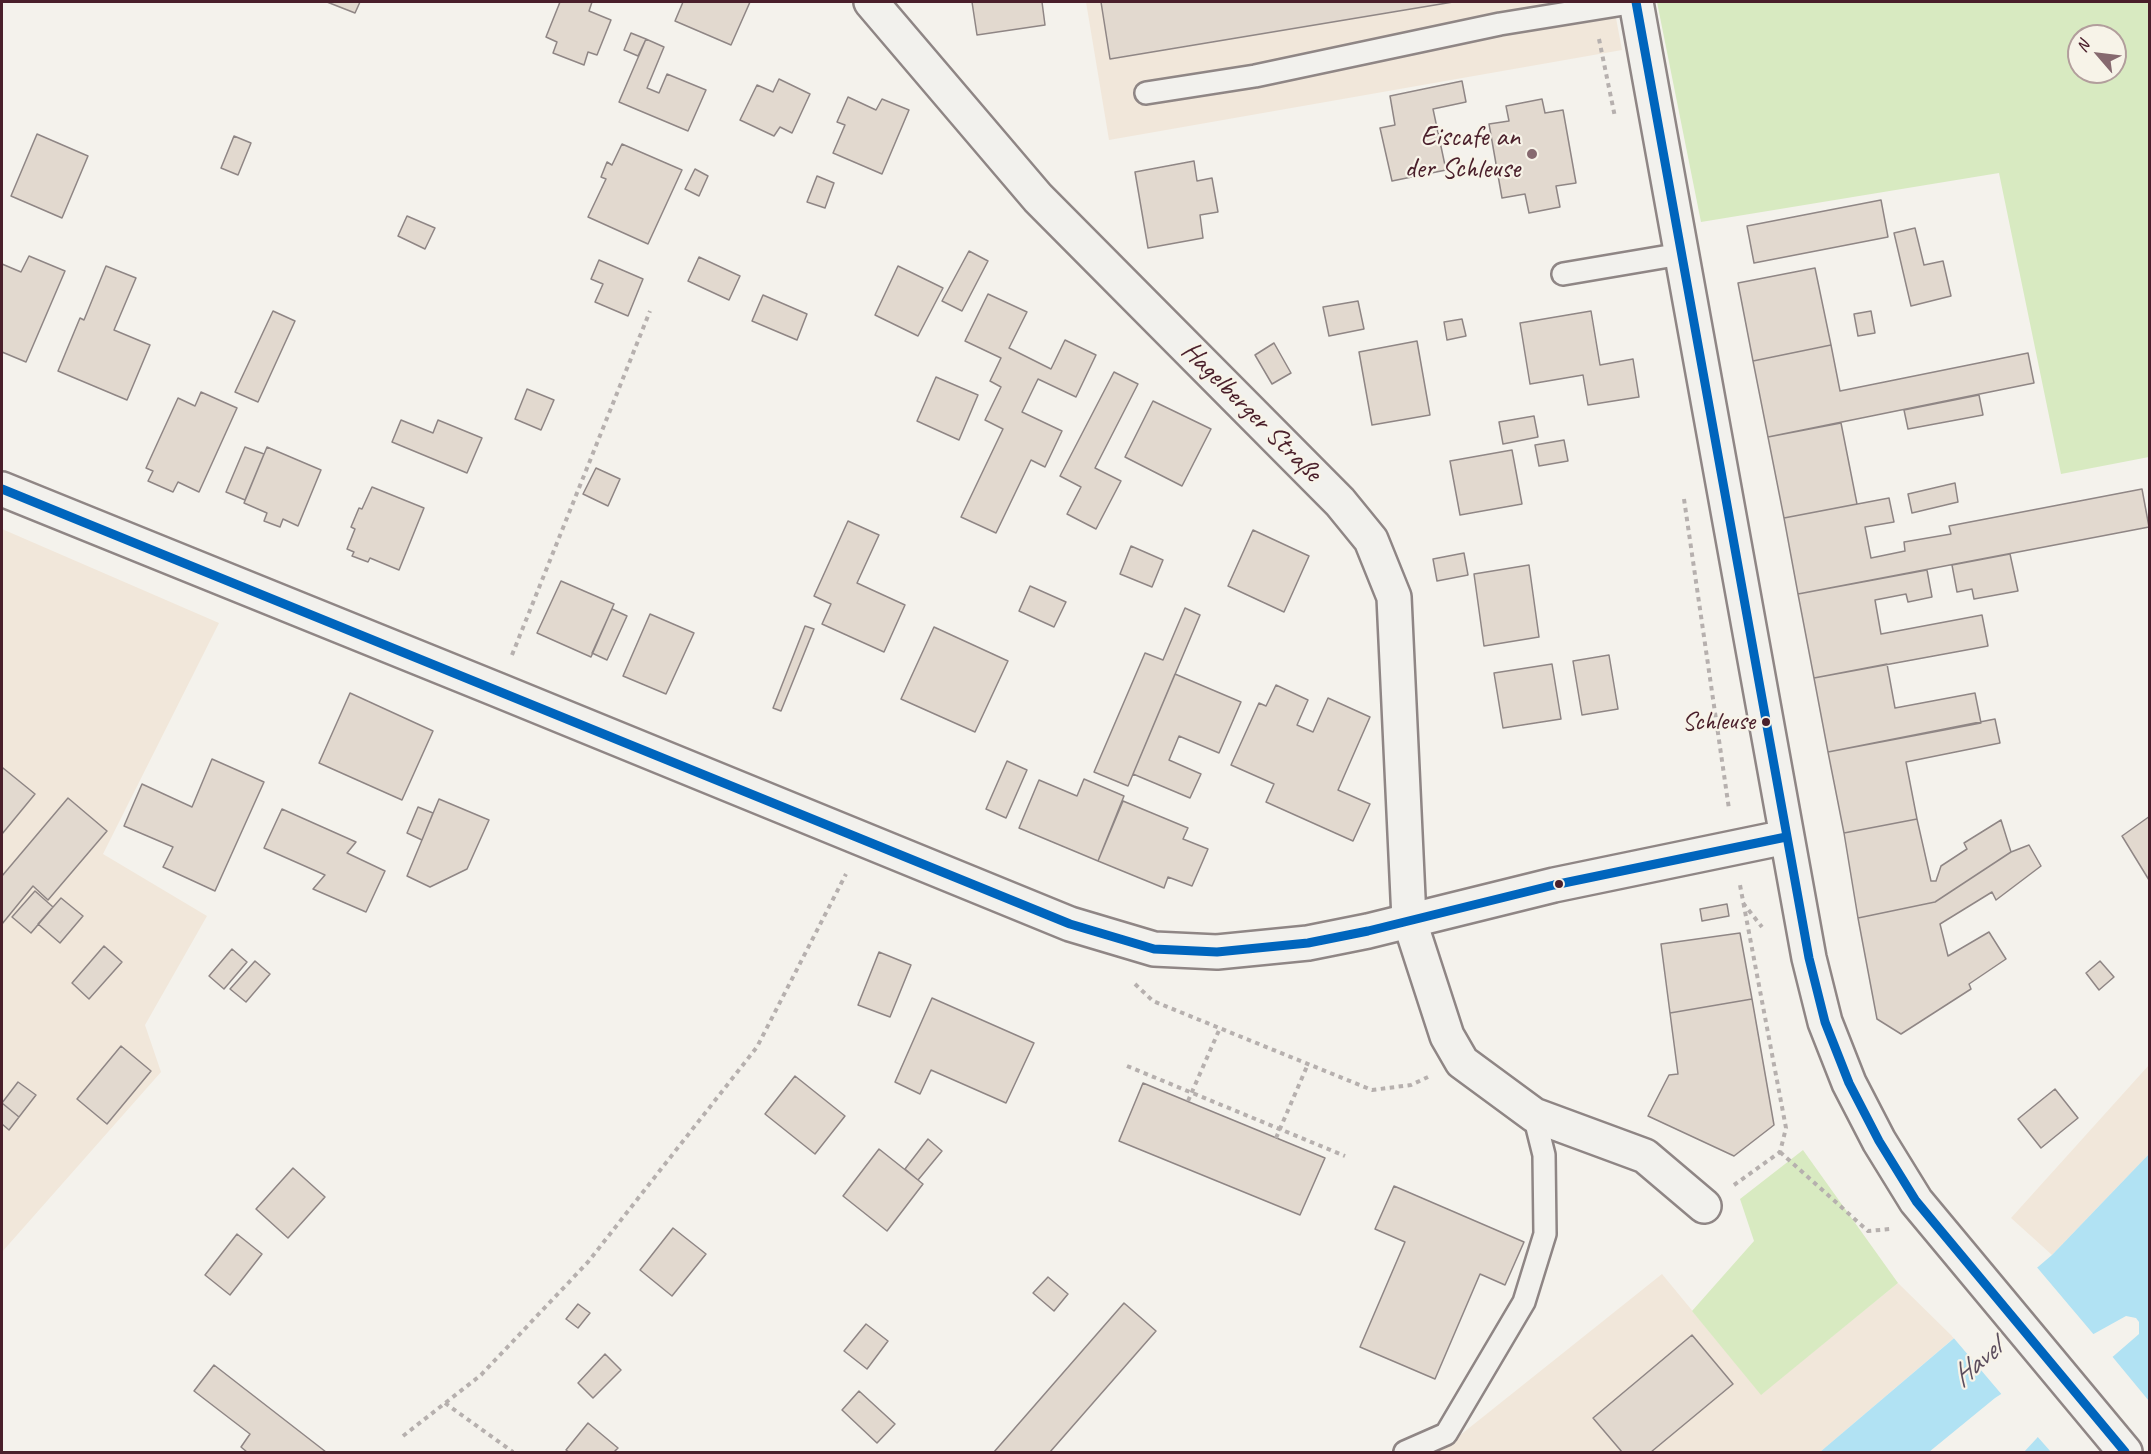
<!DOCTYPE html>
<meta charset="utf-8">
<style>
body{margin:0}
#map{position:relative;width:2151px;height:1454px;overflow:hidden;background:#f4f2ec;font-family:Caveat,sans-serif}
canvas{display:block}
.frame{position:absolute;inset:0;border:3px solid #4a1f2b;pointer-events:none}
.north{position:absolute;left:2067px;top:24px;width:60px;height:60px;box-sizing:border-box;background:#f7f3e8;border:2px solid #b29e9c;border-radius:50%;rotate:298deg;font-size:16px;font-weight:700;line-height:24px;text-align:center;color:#4a1f2b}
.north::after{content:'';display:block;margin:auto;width:21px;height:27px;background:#86696f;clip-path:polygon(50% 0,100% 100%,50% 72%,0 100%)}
</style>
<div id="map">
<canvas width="2151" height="1454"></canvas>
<div class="frame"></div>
<div class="north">N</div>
</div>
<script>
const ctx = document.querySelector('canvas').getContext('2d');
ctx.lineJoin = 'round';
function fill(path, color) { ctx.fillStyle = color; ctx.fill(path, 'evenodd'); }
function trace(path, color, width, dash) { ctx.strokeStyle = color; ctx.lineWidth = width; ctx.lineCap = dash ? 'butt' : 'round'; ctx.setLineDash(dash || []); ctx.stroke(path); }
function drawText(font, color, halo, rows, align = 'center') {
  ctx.font = font + ' Caveat,sans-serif'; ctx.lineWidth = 4.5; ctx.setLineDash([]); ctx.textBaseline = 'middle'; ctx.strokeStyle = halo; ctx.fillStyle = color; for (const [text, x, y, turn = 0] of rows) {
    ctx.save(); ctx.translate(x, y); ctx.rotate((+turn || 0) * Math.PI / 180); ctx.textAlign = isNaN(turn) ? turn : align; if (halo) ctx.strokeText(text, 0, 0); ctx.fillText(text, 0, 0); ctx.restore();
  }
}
fill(new Path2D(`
 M1086,2h527l9,48 -513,90z
 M2,529l217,94 -116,231 104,62 -62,109 16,47 -159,180z
 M2149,1065v89l-97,101 -41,-37z
 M1662,1274l99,120 137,-111 56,55 -134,114h-381z`), '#f1e7da');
fill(new Path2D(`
 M1657,2h492v455l-88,17 -62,-301 -298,49zM2079,36h36v36h-36z
 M1803,1150l95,133 -137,112 -69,-84 62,-70 -14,-42z`), '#d8eac1');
fill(new Path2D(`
 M2149,1154v283l-20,15h-105l85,-92 30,-26v-12l-3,-4 -10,-2 -36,20 -95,62 -66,54h-109l232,-197z`), '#b1e2f3');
fill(new Path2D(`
 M2035,1265l60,71 -92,60 -51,-60z
 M2111,1355l38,46 1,40 -16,11h-83l-15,-17z`), '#f4f2ec');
const building = new Path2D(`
 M327,2h33l-5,11z
 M560,2h32l-3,9 22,9 -14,35 -9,-3 -4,13 -31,-12 4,-11 -11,-5z
 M683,2h67l-19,43 -56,-24z
 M972,2h70l3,23 -68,10z
 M1101,2h352l-343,57z
 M631,33l15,6 -8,17 -14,-6z
 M646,39l18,8 -17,41 12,5 8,-19 39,16 -18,41 -69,-29z
 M779,79l31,15 -18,39 -12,-6 -6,9 -34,-16 17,-35 16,7z
 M1462,81l4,21 -33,7 13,61 -54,11 -12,-53 15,-3 -5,-29z
 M848,97l28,13 6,-11 27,11 -27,64 -49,-21 12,-28 -8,-3z
 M1542,99l3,14 18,-3 13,73 -20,3 4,21 -31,6 -4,-19 -23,4 -13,-74 20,-3 -3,-15z
 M37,134l51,22 -26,62 -51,-22z
 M234,136l17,7 -13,32 -17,-7z
 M622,144l60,26 -34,74 -60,-27 18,-38 -5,-2 6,-15 5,3z
 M1194,161l3,20 15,-3 6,34 -18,3 3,23 -55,10 -13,-76z
 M695,169l13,7 -9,20 -14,-7z
 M817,176l17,7 -9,25 -18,-6z
 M1881,200l7,37 -134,26 -7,-37z
 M407,216l28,12 -10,21 -27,-13z
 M1915,228l9,37 19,-4 8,35 -40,10 -17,-73z
 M969,251l19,10 -26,50 -20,-10z
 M29,256l36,15 -39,91 -24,-10v-88l19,8z
 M699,257l41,19 -11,24 -41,-19z
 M599,260l44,19 -15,37 -33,-14 8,-18 -12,-5z
 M106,266l30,12 -22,52 36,15 -23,55 -69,-29 22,-53 4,2z
 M898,266l45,22 -25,48 -43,-21z
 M1815,268l16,77 -78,16 -15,-78z
 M988,294l39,18 -18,36 42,21 14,-29 31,15 -20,42 -38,-18 -16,33 40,19 -17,36 -14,-7 -35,73 -35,-16 42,-88 -18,-9 16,-33 -11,-6 11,-23 -36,-17z
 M763,295l44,19 -10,26 -45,-19z
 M1358,301l6,28 -35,7 -6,-29z
 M273,311l22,10 -37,81 -23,-10z
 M1591,311l9,54 33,-6 6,38 -51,8 -5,-30 -53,9 -10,-61z
 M1871,311l4,22 -17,3 -4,-22z
 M1462,319l4,17 -19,4 -3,-18z
 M1417,341l13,74 -58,10 -13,-73z
 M1274,343l17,30 -19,11 -17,-29z
 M1831,345l9,46 188,-38 6,30 -266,54 -15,-76z
 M1114,372l24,12 -43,84 26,13 -25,48 -29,-15 14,-27 -21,-11z
 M936,377l42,18 -19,45 -42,-19z
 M527,389l27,11 -13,30 -26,-11z
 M201,392l36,16 -38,84 -21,-10 -5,10 -25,-11 5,-10 -7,-3 32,-70 17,8z
 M1979,395l4,20 -75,14 -4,-19z
 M1153,401l58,28 -29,57 -57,-29z
 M1534,416l4,21 -35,7 -4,-22z
 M401,420l32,13 5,-13 44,18 -15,35 -75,-31z
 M1841,423l16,81 -73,14 -16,-81z
 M1564,440l4,21 -29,5 -4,-21z
 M245,447l19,7 -19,46 -19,-8z
 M267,447l54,23 -23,56 -15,-7 -3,8 -16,-6 3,-8 -23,-10z
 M1512,450l10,54 -62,11 -10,-54z
 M596,468l24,11 -12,27 -25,-12z
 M1955,483l3,19 -46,11 -4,-19z
 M372,487l52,21 -25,62 -29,-12 -2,4 -16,-6 2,-4 -7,-3 8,-20 -4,-2 8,-19 3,1z
 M2142,489l7,38 -351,67 -14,-76 105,-20 5,24 -29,5 6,31 34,-7 -1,-9 47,-8 -2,-8z
 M848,521l31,14 -22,48 48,22 -21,47 -62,-28 9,-20 -17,-8z
 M1253,530l56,26 -25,56 -56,-26z
 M1131,546l32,14 -11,27 -32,-13z
 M1464,553l4,22 -31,6 -4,-22z
 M2010,554l8,37 -44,8 -2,-10 -15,3 -5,-27z
 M1529,565l10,72 -55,9 -10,-72z
 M1927,570l5,27 -24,5 -2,-8 -31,6 6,34 101,-19 6,31 -174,32 -16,-84z
 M561,581l53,23 -23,53 -54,-24z
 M1030,586l36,16 -12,25 -35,-16z
 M1185,608l15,7 -72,171 -34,-14 51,-119 18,7z
 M612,609l15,7 -20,44 -15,-7z
 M650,614l44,19 -28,61 -43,-18z
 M805,626l9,3 -33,82 -8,-3z
 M934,627l74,34 -33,71 -74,-33z
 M1609,655l9,54 -36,6 -9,-54z
 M1552,664l9,55 -58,9 -9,-55z
 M1887,664l8,44 80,-15 6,30 -153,29 -14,-74z
 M1175,674l66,28 -22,51 -40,-17 -10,24 32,14 -11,24 -57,-24z
 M1276,685l32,15 -11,25 16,7 15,-34 42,19 -32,73 32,14 -17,37 -87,-39 8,-18 -43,-19 28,-62 7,3z
 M350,693l83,38 -31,69 -83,-37z
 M1995,719l5,24 -94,19 11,57 -73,14 -16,-81z
 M212,759l52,23 -49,109 -52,-24 10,-20 -49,-21 18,-42 50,23z
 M1007,761l20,9 -21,48 -20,-9z
 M3,768l32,26 -33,40v-64z
 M1084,779l40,17 -26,65 -79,-33 20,-48 38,16z
 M68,798l39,33 -59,69 -15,-14 -31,38v-48z
 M439,799l50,21 -22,49 -37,18 -23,-11z
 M1123,801l65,27 -5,11 25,10 -16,37 -24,-9 -4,11 -66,-27z
 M418,807l15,6 -11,27 -15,-7z
 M282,809l74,33 -9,11 38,18 -19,41 -53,-23 12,-14 -61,-27z
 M2150,816v64h-1l-27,-44z
 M1917,819l14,62h5l5,-15 26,-17 -3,-6 37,-23 10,32 -76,50 -77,16 -14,-85z
 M2029,845l12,21 -45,34 -4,-8 -52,32 8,32 41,-24 17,27 -37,25 2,5 -70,45 -24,-15 -19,-101 77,-16 76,-50z
 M35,891l18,16 -22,26 -19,-16z
 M61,898l22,18 -23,27 -22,-19z
 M1727,904l2,12 -27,5 -2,-12z
 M1740,933l12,66 -82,14 -9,-69z
 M104,946l18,16 -33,37 -17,-16z
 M232,949l15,13 -23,27 -15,-13z
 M879,952l32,13 -21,52 -32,-12z
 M255,961l15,13 -24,28 -16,-13z
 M2100,961l14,16 -15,13 -13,-17z
 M932,998l102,45 -28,60 -75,-33 -11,24 -25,-12z
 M1752,999l22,126 -40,31 -86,-40 21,-41 9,-1 -8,-61z
 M121,1046l30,25 -44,53 -30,-25z
 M795,1076l50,40 -30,38 -50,-40z
 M18,1082l18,13 -17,22 -17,-14z
 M1143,1083l182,75 -25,57 -181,-74z
 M2055,1089l23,29 -37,30 -23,-29z
 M2,1103l17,14 -10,13 -7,-6z
 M928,1139l14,12 -24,29 -13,-11z
 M879,1149l44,35 -36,47 -44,-35z
 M293,1168l32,29 -37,41 -32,-29z
 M1394,1186l130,56 -19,43 -25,-11 -45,105 -75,-32 45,-105 -30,-13z
 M673,1228l33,26 -34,42 -32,-26z
 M237,1234l25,20 -32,41 -25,-20z
 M1048,1277l20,17 -14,17 -21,-18z
 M1124,1303l32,28 -106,121h-56z
 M578,1304l12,9 -12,15 -12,-9z
 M866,1324l22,17 -21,28 -23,-18z
 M1692,1335l41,49 -82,68h-29l-29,-34z
 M605,1354l16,16 -28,28 -15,-15z
 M214,1365l112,87h-79l-6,-5 9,-13 -56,-43z
 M859,1391l36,33 -18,19 -35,-33z
 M588,1423l30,25 -4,4h-45l-3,-2z`);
fill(building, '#e2d9cf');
trace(building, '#8f8685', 1.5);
const service = new Path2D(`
 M1146,93l109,-17 245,-52 136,-22
 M1563,274l118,-20
 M1405,1452l41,-18 78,-132 21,-68 -1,-79 -10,-40`);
const minor = new Path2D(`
 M871,2l167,196 302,304 31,38 23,57 15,322 38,117 15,26 72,53 111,41 59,50`);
const secondary = new Path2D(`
 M1636,2l173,956 16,64 24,61 30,58 37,60 209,251
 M2,489l496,201 572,234 84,25 63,3 91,-9 60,-12 186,-46 232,-48`);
trace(service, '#8f8685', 26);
trace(minor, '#8f8685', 38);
trace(secondary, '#8f8685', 38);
trace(new Path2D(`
 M1599,39l16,78
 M1684,499l45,310
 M512,655l138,-344
 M1743,903l19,24
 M1135,984l18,17 219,89 39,-5 17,-8
 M1127,1066l218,90
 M1188,1101l32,-73
 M1276,1138l32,-74
 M1780,1152l88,79 22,-2
 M1734,1185l46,-33 6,-24 -46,-243
 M445,1403l68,49
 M403,1436l78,-61 107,-113 169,-215 89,-173`), '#b6b0ae', 4, [4.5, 4.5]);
trace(service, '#f2f1ed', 21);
trace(minor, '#f2f1ed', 33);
trace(secondary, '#f2f1ed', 33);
trace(new Path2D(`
 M1636,2l173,956 16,64 24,61 30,58 37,60 209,251
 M2,489l1068,435 84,25 63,3 91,-9 60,-12 186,-46 232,-48`), '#0065bd', 9);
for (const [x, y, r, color] of [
 [1532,154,6,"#86696f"],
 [1766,722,5,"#4a1f2b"],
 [1559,884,5,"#4a1f2b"]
]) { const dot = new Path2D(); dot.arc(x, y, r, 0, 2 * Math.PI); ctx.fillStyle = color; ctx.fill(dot); trace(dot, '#f7f3e8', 2); }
drawText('26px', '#4a1f2b', '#f7f3e8', [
 ["Schleuse",1755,722]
], 'right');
drawText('28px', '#4a1f2b', '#f7f3e8', [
 ["Eiscafe an",1520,138],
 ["der Schleuse",1520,170]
], 'right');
drawText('28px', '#4a1f2b', '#f7f3e8', [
 ["Hagelberger Straße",1251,412,45]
]);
drawText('italic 30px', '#5c4e5e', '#f7f3e8', [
 ["Havel",1977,1364,-40]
]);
</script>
